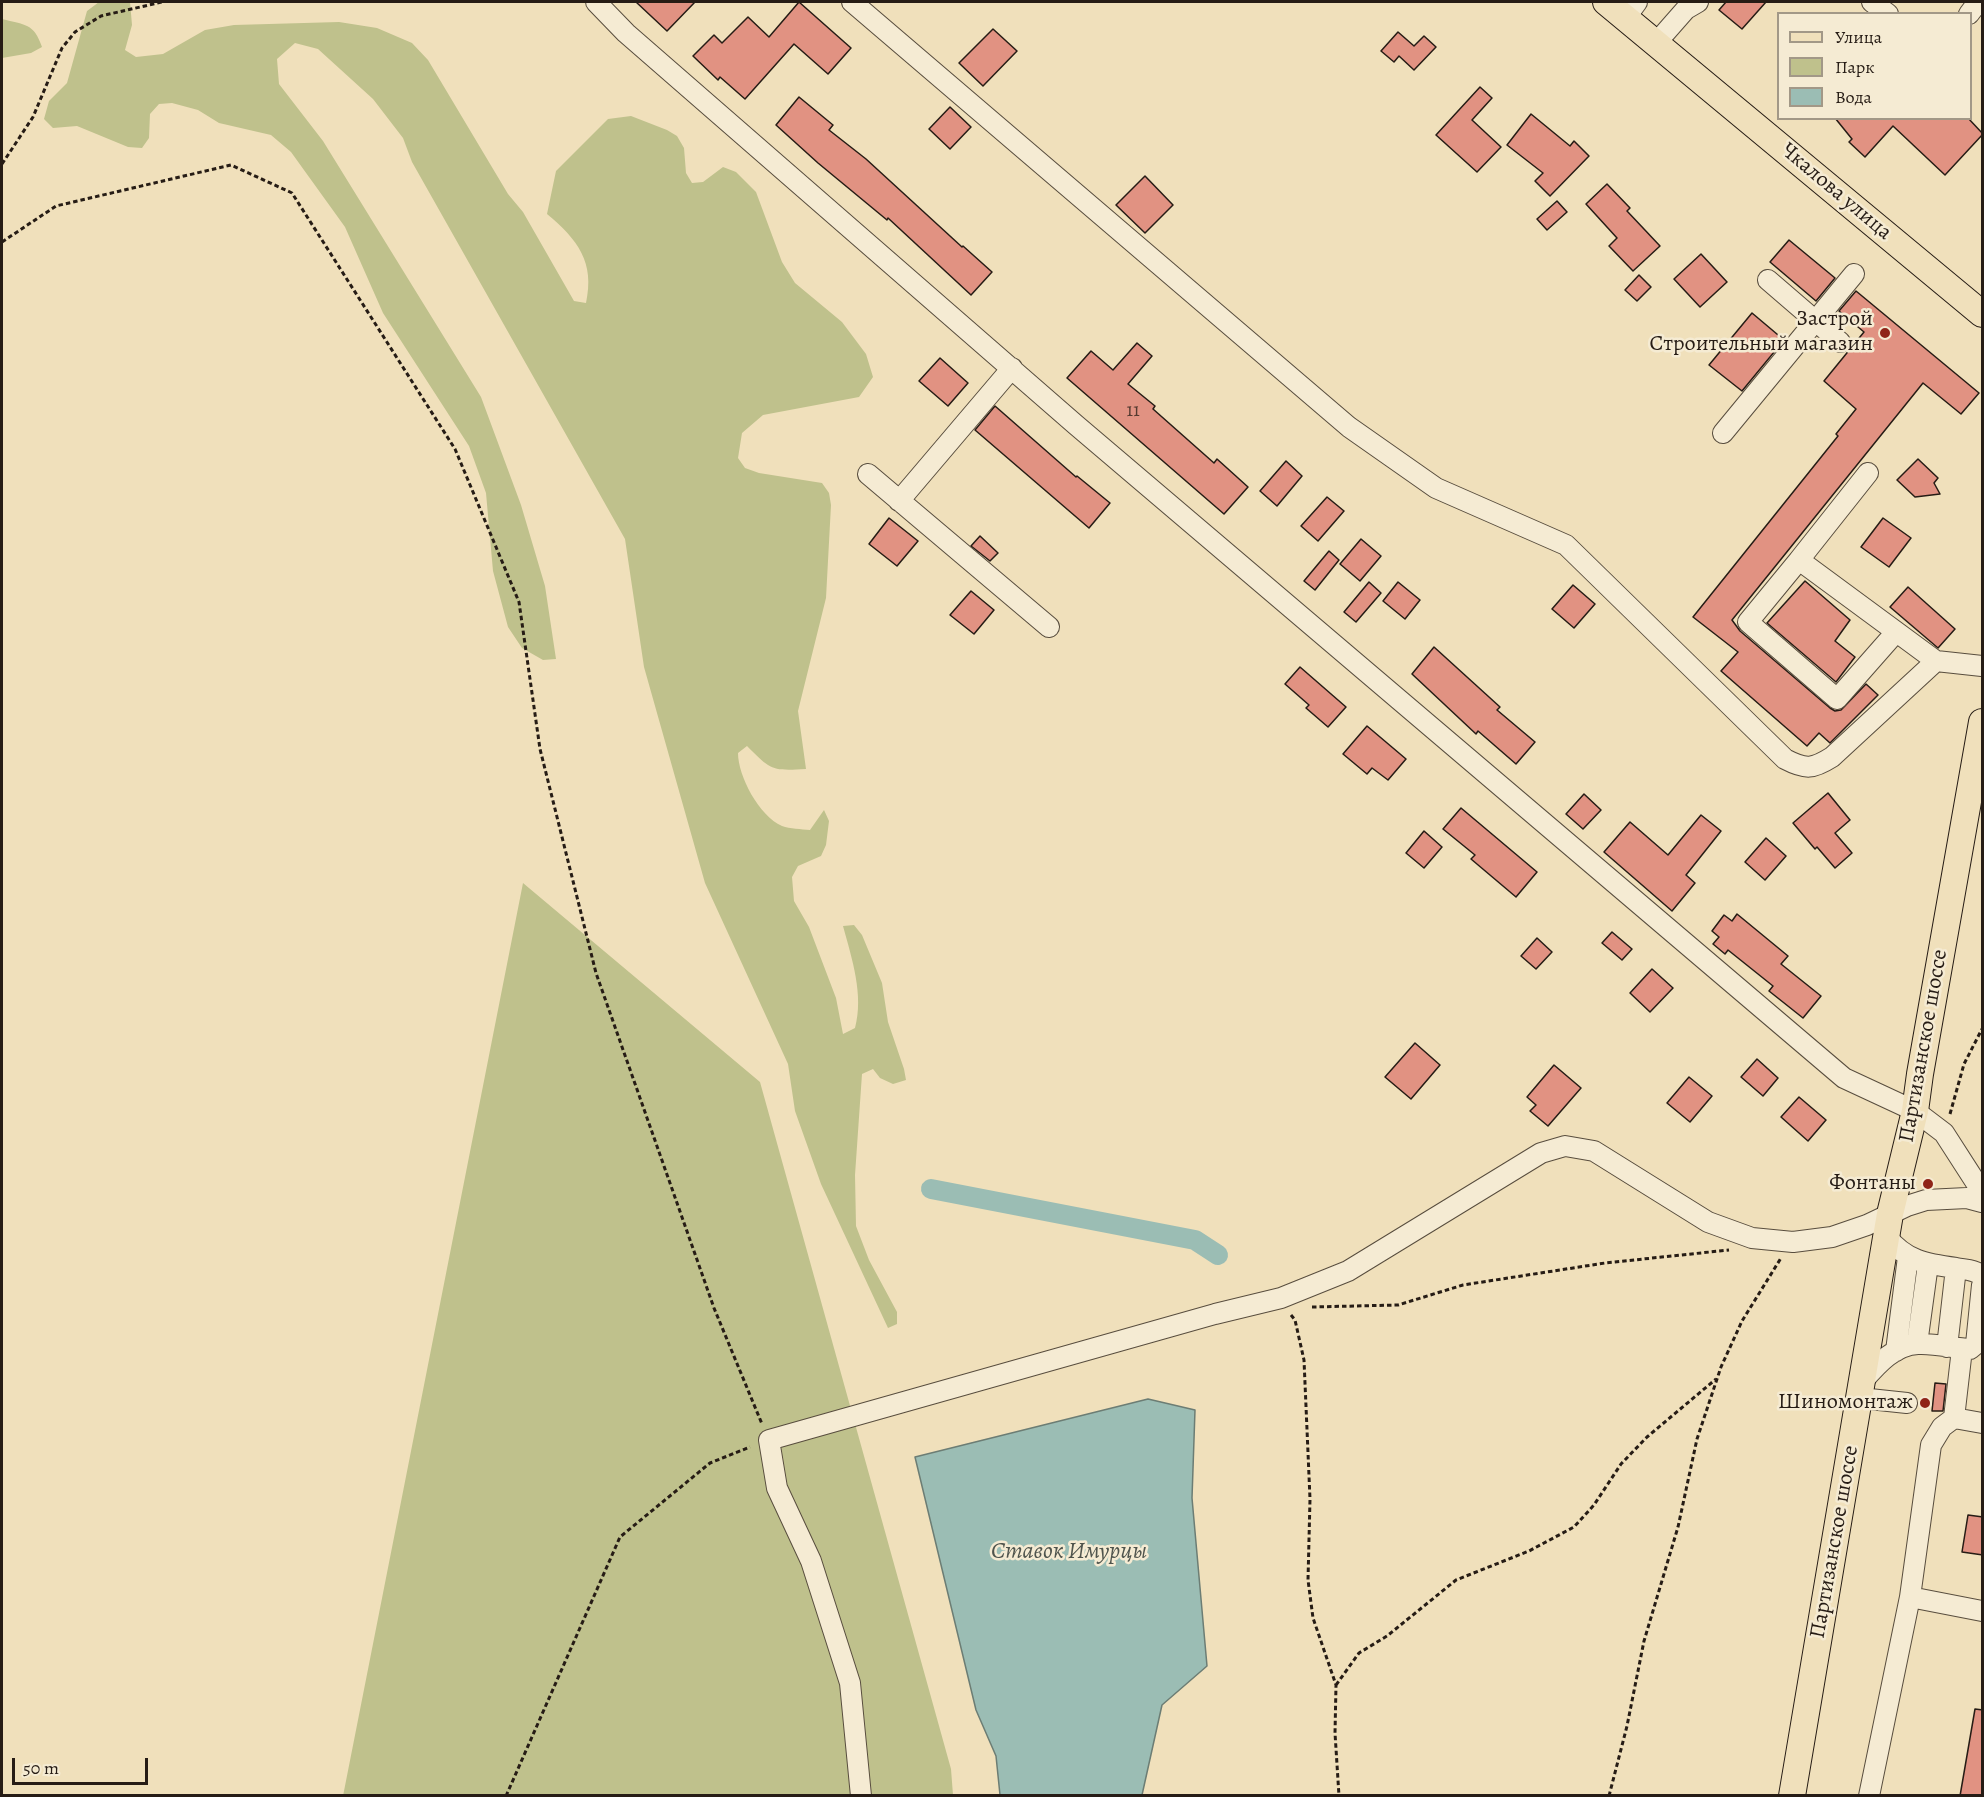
<!DOCTYPE html>
<meta charset="utf-8">
<style>
body{margin:0}
#map{position:relative;width:1984px;height:1797px;overflow:hidden;background:#f0e0bb;font-family:Alegreya,serif}
canvas{display:block}
.frame{position:absolute;inset:0;border:3px solid #261c15;pointer-events:none}
.legend{position:absolute;left:1777px;top:12px;width:195px;height:108px;box-sizing:border-box;background:#f5ebd3;border:2px solid #a29887;margin:0;padding:8px 10px;list-style:none;font-size:18px;color:#261c15}
.legend li{display:flex;align-items:center;gap:12px;height:30px}
.legend b{width:30px;border:2px solid #a29887}
.scale{position:absolute;left:12px;top:1758px;width:136px;height:27px;box-sizing:border-box;border:3px solid #261c15;border-top:0;padding-left:8px;font-size:18px;line-height:21px;white-space:nowrap;color:#261c15;-webkit-text-stroke:4px #f5ebd3;paint-order:stroke}
</style>
<div id="map">
<canvas width="1984" height="1797"></canvas>
<div class="frame"></div>
<ul class="legend">
<li><b style="height:8px;background:#f0e0bb"></b>Улица</li>
<li><b style="height:16px;background:#bfc18c"></b>Парк</li>
<li><b style="height:16px;background:#9bbdb4"></b>Вода</li>
</ul>
<div class="scale">50 m</div>
</div>
<script>
const ctx = document.querySelector('canvas').getContext('2d');
ctx.lineJoin = 'round';
function fill(path, color) { ctx.fillStyle = color; ctx.fill(path, 'evenodd'); }
function trace(path, color, width, dash) { ctx.strokeStyle = color; ctx.lineWidth = width; ctx.lineCap = dash ? 'butt' : 'round'; ctx.setLineDash(dash || []); ctx.stroke(path); }
function drawText(font, color, halo, rows, align = 'center') {
  ctx.font = font + ' Alegreya,serif'; ctx.lineWidth = 5; ctx.setLineDash([]); ctx.textBaseline = 'middle'; ctx.strokeStyle = halo; ctx.fillStyle = color; for (const [text, x, y, turn = 0] of rows) {
    ctx.save(); ctx.translate(x, y); ctx.rotate((+turn || 0) * Math.PI / 180); ctx.textAlign = isNaN(turn) ? turn : align; if (halo) ctx.strokeText(text, 0, 0); ctx.fillText(text, 0, 0); ctx.restore();
  }
}
fill(new Path2D(`
 M99,2h31l2,23 -7,25 11,7 27,-3 42,-24 29,-5 105,-3 38,6 35,15 16,17 80,134 15,18 51,89 12,2c9,-41 -8,-63 -39,-89l9,-43 52,-52 23,-3 36,14 10,6 7,12 2,25 6,10 11,-1 20,-15 13,5 20,20 26,70 13,21 47,39 24,32 7,23 -14,20 -96,18 -21,18 -4,25 7,10 14,5 63,10 7,10 2,12 -5,93 -28,113 8,58c-35,2 -35,1 -59,-23l-9,7c0,23 21,63 44,73 8,3 19,3 28,4l14,-20 5,11 -3,24 -5,11 -23,10 -6,11 2,24 15,26 27,71 7,36 12,-6c9,-33 -3,-69 -12,-102l11,-1 8,10 20,48 6,39 16,47 2,11 -13,4 -13,-6 -7,-9 -11,5 -7,101 1,51 13,34 28,52v12l-9,4 -67,-144 -26,-73 -7,-47 -83,-181 -61,-216 -19,-128 -213,-377 -9,-24 -30,-39 -55,-50 -23,-6 -18,16 2,25 44,57 158,256 40,108 24,81 11,73 -13,1 -21,-12 -14,-21 -15,-56 -7,-78 -17,-47 -86,-133 -38,-86 -54,-75 -20,-17 -52,-12 -21,-13 -26,-7 -13,1 -9,10 -1,24 -7,10 -14,-1 -51,-21 -24,2 -9,-9 5,-18 18,-18 20,-72z
 M2,19c23,6 32,4 40,28l-11,6 -29,5z
 M523,883l237,199 191,687 2,26 -610,1z`), '#bfc18c');
const water = new Path2D(`
 M1148,1399l47,11 -3,88 15,168 -45,39 -20,90h-142l-4,-39 -20,-46 -61,-253z`);
fill(water, '#9bbdb4');
trace(water, '#6c7d74', 1.5);
trace(new Path2D(`
 M931,1189l264,51 23,15`), '#9bbdb4', 20);
const building = new Path2D(`
 M636,2h59l-28,29z
 M799,2l52,46 -23,26 -34,-30 -49,55 -25,-22 -2,3 -25,-24 21,-21 8,8 26,-26 21,20z
 M1726,2h40l-24,27 -23,-19z
 M993,29l24,22 -34,35 -24,-23z
 M1398,32l16,14 10,-10 12,11 -22,23 -15,-14 -5,6 -13,-11z
 M1480,87l12,11 -20,22 29,27 -24,25 -41,-37z
 M799,97l34,28 -4,5 37,29 96,88 1,-1 29,26 -21,23 -83,-77 -1,2 -69,-57 -42,-38z
 M950,107l21,20 -21,22 -21,-20z
 M1531,114l39,32 4,-5 15,15 -39,40 -15,-15 8,-8 -36,-28z
 M1835,118h133l15,16 -38,41 -52,-49 -28,31 -16,-15 3,-3z
 M1145,176l28,29 -28,28 -29,-28z
 M1607,184l23,24 -3,3 33,35 -27,25 -24,-25 8,-8 -31,-34z
 M1557,201l10,11 -20,18 -10,-11z
 M1789,240l46,38 -19,23 -46,-39z
 M1701,254l26,28 -27,25 -26,-28z
 M1639,275l12,12 -14,14 -12,-11z
 M1856,291l123,102 -18,21 -38,-31 -191,237 8,11 90,77 5,3 6,-1 25,-26 12,11 -48,48 -11,-10 -12,13 -86,-75 17,-19 -45,-35 145,-181 -2,-2 20,-25 -32,-28 40,-49 -25,-21z
 M1752,313l32,27 -42,51 -33,-26z
 M1137,343l15,13 -24,28 27,22 -2,3 61,54 3,-4 31,28 -24,27 -157,-136 24,-27 22,19z
 M940,358l28,25 -20,23 -29,-25z
 M995,406l81,71 1,-1 33,27 -21,25 -114,-98z
 M1918,459l20,19 -4,5 6,11 -25,3 -18,-17z
 M1286,461l16,15 -25,30 -17,-15z
 M1327,497l17,14 -26,30 -17,-15z
 M889,518l29,23 -21,25 -28,-22z
 M1883,518l28,20 -22,29 -28,-20z
 M980,536l18,17 -8,8 -19,-15z
 M1361,539l20,17 -21,25 -20,-17z
 M1329,551l10,9 -24,30 -11,-9z
 M1805,581l45,39 -15,21 20,16 -19,25 -69,-59z
 M1369,582l12,11 -25,29 -12,-10z
 M1398,582l22,18 -15,19 -22,-18z
 M1573,585l22,19 -21,24 -22,-19z
 M1908,587l47,42 -17,19 -48,-41z
 M971,591l23,19 -20,24 -24,-19z
 M1434,647l66,60 -3,3 38,32 -19,22 -38,-33 -2,3 -64,-60z
 M1300,667l46,40 -18,20 -22,-19 3,-3 -24,-21z
 M1367,726l39,33 -18,21 -16,-12 -5,6 -24,-20z
 M1828,793l22,27 -15,13 17,20 -17,15 -18,-21 -2,2 -22,-26z
 M1584,794l17,16 -18,19 -17,-15z
 M1461,808l76,64 -21,25 -45,-38 4,-4 -32,-26z
 M1701,815l20,16 -35,44 9,8 -23,28 -68,-59 26,-30 38,33z
 M1424,831l18,16 -18,21 -18,-15z
 M1766,838l20,18 -21,24 -20,-18z
 M1737,914l51,42 -7,8 40,32 -18,22 -34,-27 4,-5 -45,-36 -3,4 -12,-10 6,-7 -7,-6 12,-16 8,6z
 M1612,932l20,17 -10,11 -20,-17z
 M1537,938l15,14 -16,17 -15,-13z
 M1652,969l21,19 -23,24 -20,-19z
 M1415,1043l25,22 -29,34 -26,-22z
 M1757,1059l21,19 -15,18 -22,-19z
 M1554,1065l27,23 -33,38 -18,-15 6,-6 -9,-8z
 M1689,1077l23,19 -22,26 -23,-19z
 M1799,1097l27,23 -18,21 -27,-24z
 M1935,1383l11,1 -3,27h-11z
 M1968,1515l15,2v38l-21,-3z
 M1975,1709l8,1v86h-23z`);
fill(building, '#e19282');
trace(building, '#261c15', 1.5);
const minor = new Path2D(`
 M596,2l30,31 450,392 768,653 71,33 29,22 38,59
 M852,2l497,425 87,61 130,57 219,214c21,11 28,10 47,-2l104,-96 46,5
 M1872,2l16,12
 M1969,14l9,-12
 M1626,17l11,-15
 M1657,42l29,-33 12,-7
 M1768,280l72,62
 M1723,433l131,-159
 M868,474l181,153
 M899,501l113,-133
 M1799,560l69,-87
 M1896,632l-59,67 -89,-77 51,-62 137,101
 M1886,1236c20,25 40,28 70,32 10,2 18,1 26,8
 M1917,1344l11,-80
 M1947,1347l9,-79
 M1896,1351l12,-94
 M1862,1382c15,-17 32,-37 56,-38 17,-1 35,4 52,5l6,-5 6,-59
 M1860,1398l47,5
 M1954,1418l8,-69
 M1910,1597l72,14
 M861,1796l-11,-113 -39,-122 -34,-73 -8,-48 446,-126 66,-16 67,-27 193,-118 24,-7 29,5 114,71 44,16 41,4 39,-5 35,-12 40,-19 19,-6 41,-2 15,4
 M1869,1796l41,-199 21,-152 11,-18 12,-9 28,5`);
const major = new Path2D(`
 M1606,2l376,312
 M1792,1796l98,-582 25,-103 5,-37 62,-352`);
trace(minor, '#584d3e', 22);
trace(major, '#261c15', 28);
trace(new Path2D(`
 M2,164l31,-47 29,-69 13,-16 26,-16 61,-14
 M2,242l54,-36 175,-41 61,28 163,256 64,153 21,147 56,224 118,335 48,116
 M1950,1114l14,-50 18,-35
 M1312,1307l86,-2 65,-20 142,-22 124,-13
 M1291,1315l4,5 9,40 6,139 -2,81 5,38 23,67 -1,48 4,63
 M1336,1685l23,-32 28,-17 69,-56 73,-29 45,-24 20,-22 27,-41 26,-27 69,-58
 M506,1796l114,-259 90,-74 40,-16
 M1609,1796l18,-70 17,-85 34,-114 19,-88 24,-72 21,-46 39,-63`), '#261c15', 3, [4.5, 3]);
trace(minor, '#f5ebd3', 20);
trace(major, '#f0e0bb', 26);
for (const [x, y, r, color] of [
 [1885,333,6,"#8f2418"],
 [1928,1184,6,"#8f2418"],
 [1925,1403,6,"#8f2418"]
]) { const dot = new Path2D(); dot.arc(x, y, r, 0, 2 * Math.PI); ctx.fillStyle = color; ctx.fill(dot); trace(dot, '#f5ebd3', 2); }
drawText('20px', '#553a30', null, [
 ["11",1133,411]
]);
drawText('22px', '#261c15', '#f5ebd3', [
 ["Чкалова улица",1836,192,40],
 ["Партизанское шоссе",1924,1046,-80],
 ["Партизанское шоссе",1835,1542,-80]
]);
drawText('22px', '#261c15', '#f5ebd3', [
 ["Застрой",1873,320],
 ["Строительный магазин",1873,345],
 ["Фонтаны",1916,1184],
 ["Шиномонтаж",1913,1403]
], 'right');
drawText('italic 24px', '#4f544d', '#f5ebd3', [
 ["Ставок Имурцы",1069,1552]
]);
</script>
